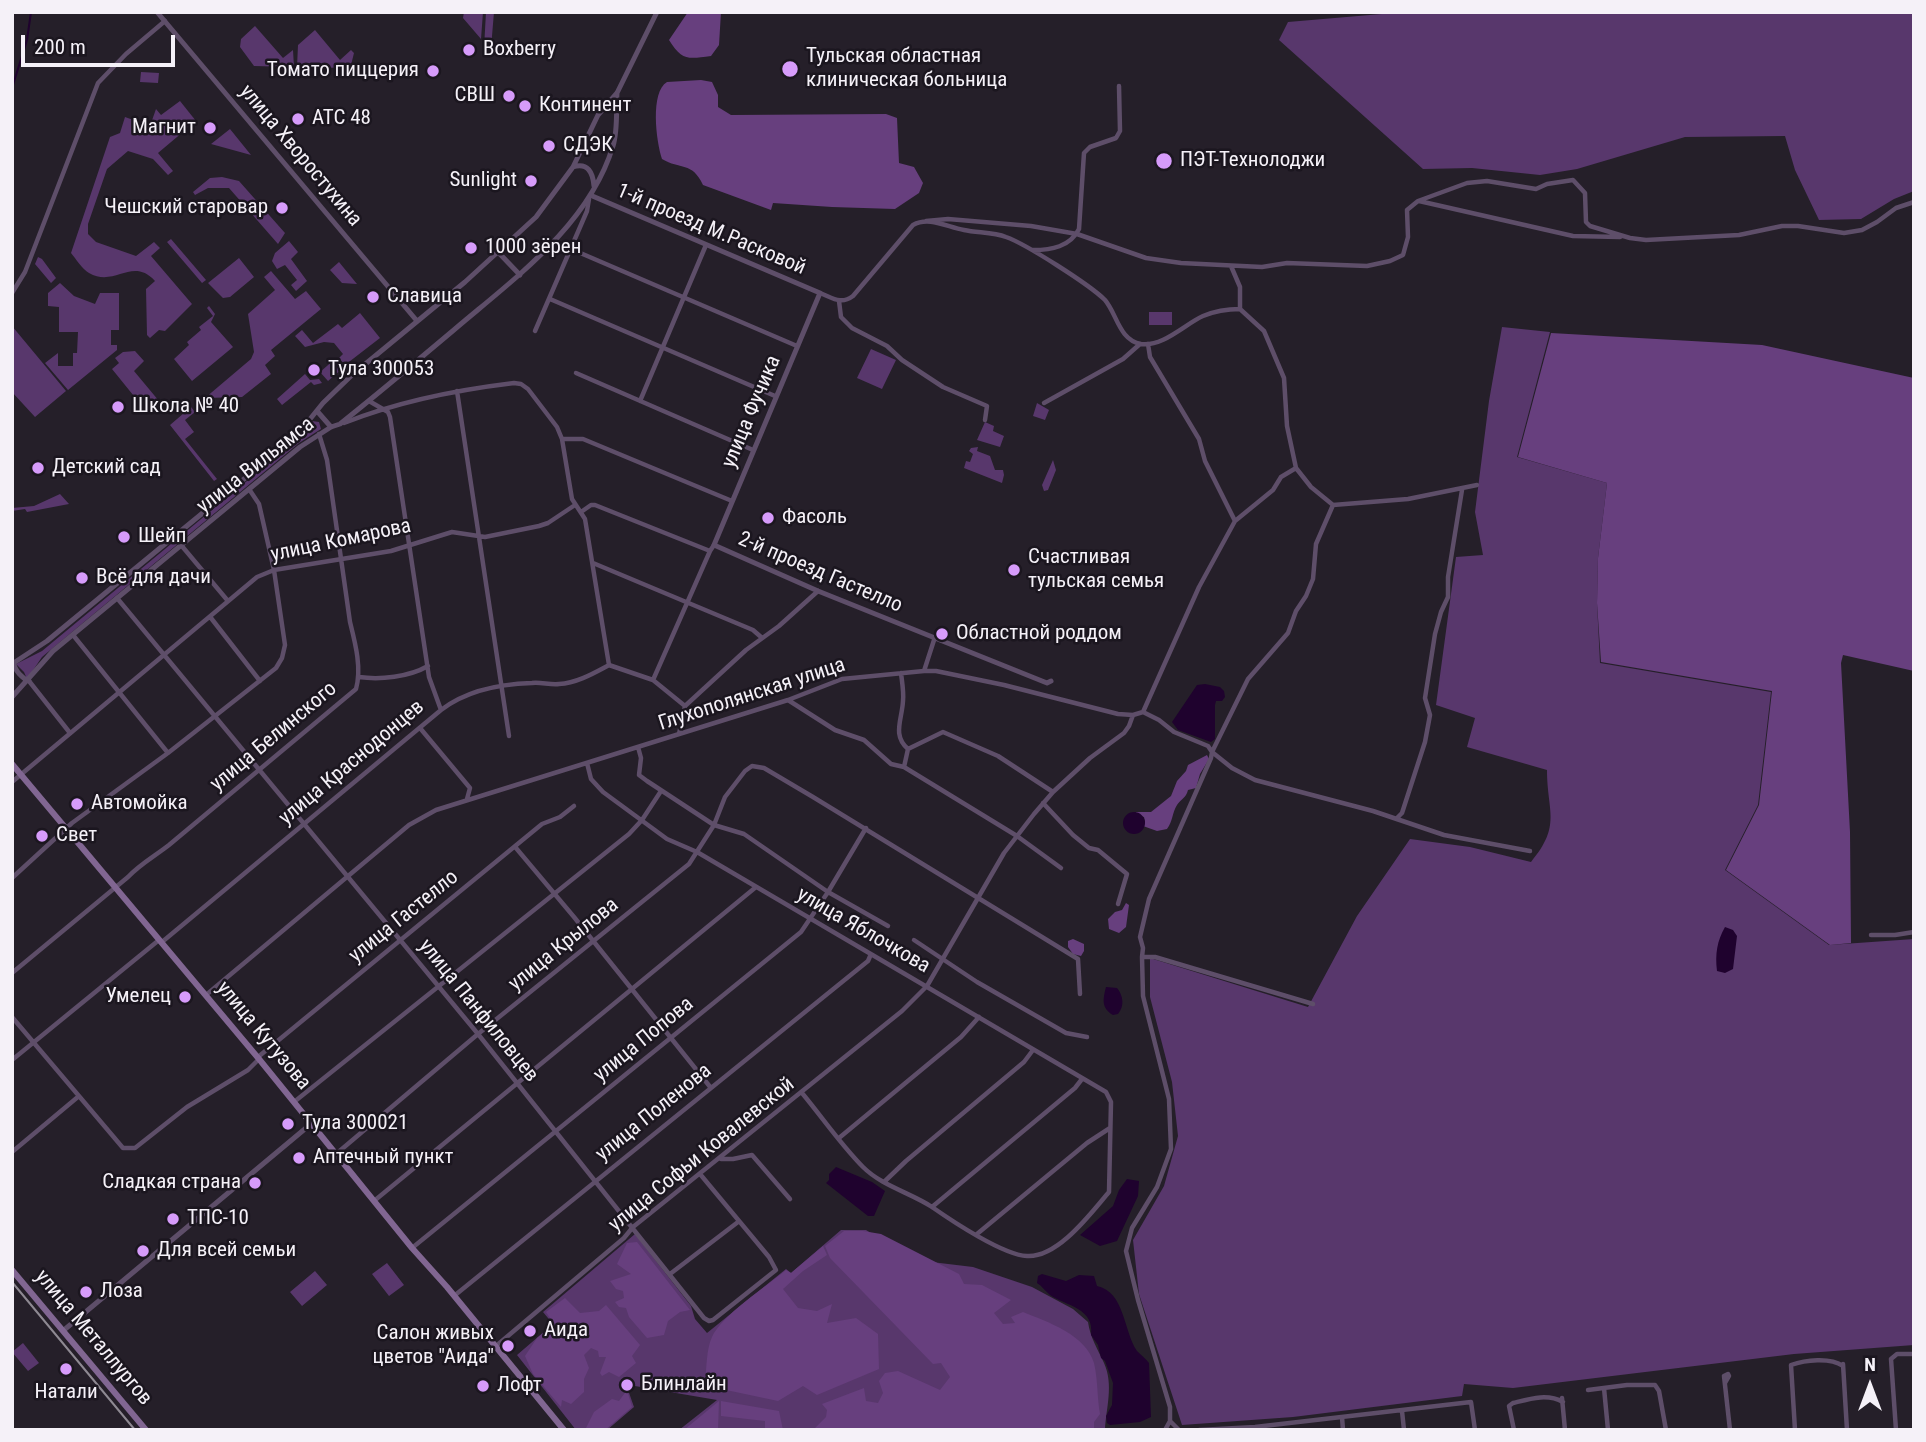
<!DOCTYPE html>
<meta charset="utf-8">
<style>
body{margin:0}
#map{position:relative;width:1926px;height:1442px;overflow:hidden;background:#251f29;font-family:"Roboto Condensed",sans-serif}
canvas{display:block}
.frame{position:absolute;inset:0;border:14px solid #f5f1f8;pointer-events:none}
.north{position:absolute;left:1835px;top:1351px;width:70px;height:70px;-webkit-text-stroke:5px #1b161f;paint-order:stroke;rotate:0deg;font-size:19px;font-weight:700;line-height:28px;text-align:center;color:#f5f1f8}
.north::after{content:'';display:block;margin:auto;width:24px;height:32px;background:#f5f1f8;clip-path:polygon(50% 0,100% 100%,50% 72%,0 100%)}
.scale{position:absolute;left:21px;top:35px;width:154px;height:32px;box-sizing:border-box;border:4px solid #f5f1f8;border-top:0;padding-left:9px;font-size:21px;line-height:24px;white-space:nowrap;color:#f5f1f8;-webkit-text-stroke:5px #1b161f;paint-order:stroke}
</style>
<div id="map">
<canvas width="1926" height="1442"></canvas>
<div class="frame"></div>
<div class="north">N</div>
<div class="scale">200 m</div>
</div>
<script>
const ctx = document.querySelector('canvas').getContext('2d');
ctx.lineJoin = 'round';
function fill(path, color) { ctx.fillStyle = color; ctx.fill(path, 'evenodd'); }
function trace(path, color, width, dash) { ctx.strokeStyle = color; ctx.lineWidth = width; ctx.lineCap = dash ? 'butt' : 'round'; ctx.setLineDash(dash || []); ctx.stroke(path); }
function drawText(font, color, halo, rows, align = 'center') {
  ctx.font = font + ' "Roboto Condensed",sans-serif'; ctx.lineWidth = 5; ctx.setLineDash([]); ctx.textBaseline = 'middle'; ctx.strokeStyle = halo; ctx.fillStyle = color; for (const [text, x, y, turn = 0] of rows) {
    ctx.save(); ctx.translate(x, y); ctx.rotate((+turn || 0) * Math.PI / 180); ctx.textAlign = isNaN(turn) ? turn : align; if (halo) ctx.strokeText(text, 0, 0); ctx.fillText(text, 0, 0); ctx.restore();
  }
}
fill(new Path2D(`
 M464,12h19l-2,27 -18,-21z
 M486,12h8l-3,36h-7z
 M1405,12h509v179l-20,8 -33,20 -42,1 -24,-50 -10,-34 -100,1 -108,32 -37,6 -68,-7 -49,1 -144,-129 9,-18z
 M255,26l28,32 10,-8 1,17 -40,-1 -14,-19 1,-8z
 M315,30l25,30 11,-10 3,3 -3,12 -3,3 -51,-1 1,-22z
 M141,72l18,1 -1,10 -18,-1z
 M180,101l16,20 -38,32 15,18 -5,4 -15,-16 -25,-8 -21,18 -19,55v10l8,8 40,14 18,-14 6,6 -9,8 41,48 -27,27 -6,-1 -9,8 -3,-3 -1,-46 9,-8c-23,-25 -40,7 -66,-8 -7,-4 -13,-14 -18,-20l39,-116 10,-4 5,-16 25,9 6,-17 5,6z
 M230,129l21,26 -40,-11z
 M222,177l17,4 46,52 -7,11 -49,-56h-21l-13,7 -2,-3 17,-14z
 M171,239l35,41 -4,3 -35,-41z
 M289,241l9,11 -7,7 16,22 -11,10 -5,-6 6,-5 -12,-15 -8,4 -5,-8 3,-8z
 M38,257l4,2 14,19 -5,5 -16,-19z
 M239,258l15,19 -24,20 -7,1 -15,-15z
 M339,262l18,22 -15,-1 -12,-13z
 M271,271l24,28 11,-8 15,18 -50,41 4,6 -10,9 6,9 -29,23 -37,1 46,-39 3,-7 -6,-38 27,-24 -11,-13z
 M60,283l14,13 21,8 5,-11h19v37h-8v15h6v5l-49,40 -23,-27 13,-10v13h15v-13h4l1,-21h-19v-25l-11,-1v-13z
 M209,306l6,8 -4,8 22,25 -41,34 -18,-22 15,-14 -2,-3 14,-12 -2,-3 14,-11 -6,-8z
 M1149,312h23v13h-23z
 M360,313l20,25 -35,27 -6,-7 4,-4 -9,-11 -10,-1 -19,5 -10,-11 7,-6 11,13 25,-19 4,4z
 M12,326l54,65 -31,26 -23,-25z
 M1502,327l48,5 -33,125 90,26 -9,75 -1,45 3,60 171,29 -13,113 -33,65 104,75 85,-6v406l-120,9 -281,34 -49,-4 -2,12 -169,21 -111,8 -43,-131 -6,-54 31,-54 14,-50 -6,-54 -22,-85v-39l158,49 49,-91 53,-77 60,8 61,15c31,-37 16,-50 16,-92l-80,-23 8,-29 -39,-13 20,-148 27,-2 -8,-43 14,-111z
 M871,349l25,11 -14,29 -25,-11z
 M135,351l9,10 -10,10 25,30 -13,10 -34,-42 7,-6 -4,-5 8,-6z
 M335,359l8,9 -15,13 -8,-9z
 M305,374l5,6 9,-1 3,4 -8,2 -3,-3 -29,23 -5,-6z
 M1037,403l12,7 -4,10 -12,-4z
 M191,407l4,5 -10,8 9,12 -9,7 32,40 -3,2 -44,-56z
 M312,421l7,1 2,7 -22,14 -257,214 -15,22 -3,-7 -8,-8 26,-13 246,-204z
 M985,422l9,4 -1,5 11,5 -4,11 -23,-7z
 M978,447l-1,4 13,5 5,14h8l1,5 -2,8 -38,-15 2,-7 4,1 3,-8 -4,-3 2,-3z
 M1053,460l3,10 -8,20 -4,1 -2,-6z
 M60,494l9,10 -42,8 -2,-3 -13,2v-3l22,-2z
 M841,1230h25l49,30 58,7 59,20 41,22 15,13c2,15 10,28 16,41 10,22 2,45 1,67h-426l38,-30 -88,-15 -2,2 7,20 -27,23h-31l-59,-75 36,-31 -10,-12 92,-78 56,72 4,13 12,14 79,-64 5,4z
 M387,1263l17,22 -15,11 -17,-22z
 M315,1271l12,14 -25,21 -12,-14z
 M23,1343l16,20 -11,8 -16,-19z`), '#58376c');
fill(new Path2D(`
 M688,12h33l-2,33 -8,11c-23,3 -29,5 -42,-16z
 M701,80l11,2 6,13v12l13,8 155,-1 11,4 2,45 15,4 9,16 -4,10 -24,16 -63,-2 -59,-4 -2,7 -68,-25c-11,-24 -23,-15 -41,-26 -6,-18 -12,-67 5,-77z
 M1551,333l211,12 152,33v293l-71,-16 -2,8 9,169 1,111 -21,2 -104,-75 33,-65 13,-114 -171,-29 -4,-59 1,-45 9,-75 -89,-26z
 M1207,755l2,4 -9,15 -4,14 -8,2c-2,8 -7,9 -11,15 -5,8 -4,16 -10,24l-10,2 -14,-5 2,-4 -1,-5 -8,-2v-3h15l20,-16 6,-15 9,-10 2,-6z
 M1126,903l3,2 -3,22 -7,6 -10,-4 -1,-10 7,-7 7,-2z
 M1073,939l11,5v7l-3,5 -8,-2 -5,-7v-6z
 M844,1231h19l18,3 78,40 5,10 18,1 29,15 -17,13 9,11 12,-1 -4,-6 12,-5c25,10 63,23 71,51 4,17 3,34 6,51l-6,8v8h-281l13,-13 1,-7 -5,-6 42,-16 2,13 12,2 5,-10 -4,-12 6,-8 13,-2 42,19 10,-13 -9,-14 -8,1 -103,-106 -5,-12z
 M637,1242l53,68 -10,2 -12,9 -4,14 -17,3 -18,-21 -3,-9 -7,-1 -4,-5 9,-4 -1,-7 -7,-2 -6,-8 21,-7 -14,-10 10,-21z
 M823,1246l4,9 -24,16 -20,18 15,19 19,3 15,-7 -5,19 29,-5 22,16 1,35 -62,26 -14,-9 -25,15 -66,-14 -7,-6c2,-14 1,-31 7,-44 10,-22 55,-51 74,-67l5,3z
 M565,1298l15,15 19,-2 7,-6 34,40 -8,11 4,7 -17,14 -10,-5 -7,4 -2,-3 6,-16h-7l-1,-6 -7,-3 -7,7 5,13 -5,11v13l-13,12 -9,-4 -1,7 -28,-33 -8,-18 12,-18 17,-14 -8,-12z
 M627,1390l5,17 -27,23h-20l9,-18 18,-13 7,2z
 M719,1401l-1,29h-34z
 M721,1401l58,10 4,19h-18v-9l-44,-5z`), '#673f7e');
fill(new Path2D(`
 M1205,684l15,3 4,4 1,6 -3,4h-6l-1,4v34l-4,3 -33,-12 -6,-8 25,-37z
 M1123 823a11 11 0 1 1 22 0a11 11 0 1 1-22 0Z
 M1725,927l8,3 4,6 -4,33 -8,4 -8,-2c-2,-17 0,-30 8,-44z
 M1106,987l11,1c6,7 8,18 1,26l-5,1c-12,-7 -10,-16 -7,-28z
 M836,1167l36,15 13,9 -11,25h-6l-42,-33 3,-3v-6z
 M1127,1179l12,2 -1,15 -21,45 -17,5 -20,-11 33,-29 6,-16z
 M1042,1274l24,7 13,-6 15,1 3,10c28,6 26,44 40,65 4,4 9,8 12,12l2,54 -11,5 -30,3 -3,-2 -1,-7 6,-11 1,-22 -8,-22 -4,-3 -3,-13 -7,-10c4,-27 -25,-29 -41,-40 -5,-4 -8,-9 -13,-12l1,-7z`), '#1f022e');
trace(new Path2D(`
 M12,88l15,-48 4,-28`), '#1f022e', 2);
trace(new Path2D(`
 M1419,201l154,35 47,1
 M926,221l22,-2 83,7 46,8 69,24 35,5 81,4 25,-4 80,3 23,-5 13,-6 5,-18 -1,-27 11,-9 49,-18 20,-2 49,8 11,-5 26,-4 12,13 1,29 4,4 40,12 16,2 93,-5 43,-9h16l46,7 18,-3 15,-8 19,-14 18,-6
 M571,249l226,97
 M1033,250c18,0 37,-3 46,-21l5,-76 6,-6 26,-9 4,-7 -1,-45
 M1231,266l9,21v22
 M12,293l13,-21 73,-189 28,-29 39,-33
 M820,293c13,5 21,12 33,3l60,-71c16,-9 34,2 51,5 13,3 29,2 42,7 20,7 84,48 99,63 12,14 14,40 36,44 22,3 44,-20 62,-28 12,-5 24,-7 37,-7l24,22 20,47 3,48 9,42 15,19 22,18 75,-6 69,-14
 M550,299l225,97
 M839,301l2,16 11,11 35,18 15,14 41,27 44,19 -2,14
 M535,331l52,-120 2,-12
 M1148,344l2,13 49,82 6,22 30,60
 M576,373l177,77
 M457,391l52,345
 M640,401l66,-156
 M1044,403l79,-44 17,-15
 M344,423c55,-22 112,-33 170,-40l7,1 7,5 29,38 5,12 10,60 13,20 24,146
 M562,439h21l149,62
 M1333,505l-17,39 -3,35 -7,17 -10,15 -8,22 -40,46 -36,73 20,16 23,12 118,31 71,24 86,16
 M581,512l10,-7h4l115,46 4,-6
 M181,545l47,56
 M593,563l160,67 8,7
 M117,598l361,436 226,284 5,3 4,-1 63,-50 -7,-13 -69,-83
 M211,618l49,63
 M73,635l95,118
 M924,671l11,-34
 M901,673c1,9 3,19 2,28 -1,19 -11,34 5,48
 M359,677c21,3 50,0 69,-11
 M653,680l57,-129
 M29,681l41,52
 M788,700l47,30 29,10 27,24 13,3 113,69 44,32
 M441,710c26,-20 58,-26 91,-27 9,-1 18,2 27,1 18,-1 35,-11 50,-19l44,15 32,26
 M1143,712l56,-125 36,-66 38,-31 8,-13 15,-9
 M420,728l50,60 -3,11
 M679,734l6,-28 61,-56 33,-24 39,-35
 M638,747l3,11 -2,17 8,6 67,44 30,9 84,58 60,34
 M587,763l4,16 12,13 64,47 30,13 409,240 5,10 -2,90c-18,21 -51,66 -82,64 -24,-1 -75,-35 -95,-49 -21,-14 -50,-21 -69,-40 -22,-22 -41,-50 -61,-74
 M904,767l4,-18 35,-17 55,24 55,36
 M12,782l245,-205 17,-7 117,-19 61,-19 33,5 54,-11 9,-3 27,-18
 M1043,803l30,32 16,13 9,2 29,24 -9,30
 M1397,818l5,-5 23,-71 5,-27 -5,-17 10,-64 6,-22 7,-15v-20l14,-87
 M516,848l58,69 137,171
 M12,878l60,-55 96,-70 108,-85 6,-10 3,-13 -11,-75 -15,-66 -10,-15
 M1871,935h24l19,-3
 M914,940l63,42 89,51 21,4
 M162,942l279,-232 -12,-33 -39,-260 -2,-5 -19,-11
 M1142,957l1,39 26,103 2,50 -14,38 -25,41 -6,23 12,49 32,107v14l-5,9
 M12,973l116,-96c12,-13 27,-21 41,-32l187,-156c6,-21 -1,-47 -6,-67l-23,-162 -8,-26
 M206,995l203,-170 27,-15 352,-110 54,-21 82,-8h12l68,14 114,29 15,1 10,-3 16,8 15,12 34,14 4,6 -1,6 -62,141 -9,38 3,11 -1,9h13l158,47
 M12,1017l111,131h12l52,-41 61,-37 11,-11
 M258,1057l284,-233 18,-7 14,-11
 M12,1060l147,-120
 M294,1102l335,-268 13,-14 19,-29
 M839,1138l122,-101 18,-20
 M12,1152l67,-56
 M336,1154l142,-120 211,-170 25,-39 11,-28 20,-26 7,-5 12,2 49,29 265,162 2,35
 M721,1159h12l19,-4 38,44
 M884,1182l22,-21 118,-99 9,-12
 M374,1201l382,-314
 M932,1207l143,-119 7,-9
 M977,1234l110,-91 23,-15
 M412,1248l389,-316 27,-40 38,-64
 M670,1274l68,-52
 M454,1296l414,-335 3,-7
 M496,1346l128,-108 9,-11 269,-216 25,-25 77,-133 30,-39 19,-22 37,-34 34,-25 5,-7 4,-11
 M1843,1364l4,66
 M1724,1376l6,54
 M1724,1376l4,-2 1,2 -4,7
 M1604,1388l4,42
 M1588,1390l39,-5h28l4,6 7,39
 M1562,1398l3,32
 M1402,1411l2,19
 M1342,1417l1,13
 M1171,1422l8,8
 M1199,1430l56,-3 216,-25 4,28
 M1514,1430l-5,-24 4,-3c16,-4 34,-10 50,-1
 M1795,1430l-4,-65c14,-5 39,-8 52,1
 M1896,1430l-5,-71 6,-5h17`), '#5e4e69', 4.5);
trace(new Path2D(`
 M157,12l260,309
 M573,167c15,-5 20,6 21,19
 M590,195l230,98 -106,252 104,46 229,92 4,-2
 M498,252l22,23
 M317,411l14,16
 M14,663c0,7 9,16 15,18
 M12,664l35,-23 225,-185 26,-22 25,-31 29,-28 113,-93 71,-65 37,-50 25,-52 19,-22 40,-81
 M12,697l41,-46 247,-204 31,-20 9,-3c39,-31 77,-63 115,-95 60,-51 134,-104 158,-183 5,-16 3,-36 4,-53
 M64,1330l248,-207`), '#5e4e69', 5);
trace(new Path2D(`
 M12,764l247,295 153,189 35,39 117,143
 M12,1270l134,160`), '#816692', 6);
trace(new Path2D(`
 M12,1282l123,148`), '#8e8992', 2);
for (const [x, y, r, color] of [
 [469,50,7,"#d69bfa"],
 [790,69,9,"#d69bfa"],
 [433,71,7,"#d69bfa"],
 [509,96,7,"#d69bfa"],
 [525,106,7,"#d69bfa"],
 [298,119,7,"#d69bfa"],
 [210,128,7,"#d69bfa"],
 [549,146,7,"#d69bfa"],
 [1164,161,9,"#d69bfa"],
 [531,181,7,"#d69bfa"],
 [282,208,7,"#d69bfa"],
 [471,248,7,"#d69bfa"],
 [373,297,7,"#d69bfa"],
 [314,370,7,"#d69bfa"],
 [118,407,7,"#d69bfa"],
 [38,468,7,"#d69bfa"],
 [768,518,7,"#d69bfa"],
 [124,537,7,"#d69bfa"],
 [1014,570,7,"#d69bfa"],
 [82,578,7,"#d69bfa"],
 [942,634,7,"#d69bfa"],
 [77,804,7,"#d69bfa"],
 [42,836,7,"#d69bfa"],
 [185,997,7,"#d69bfa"],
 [288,1124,7,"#d69bfa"],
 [299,1158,7,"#d69bfa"],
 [255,1183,7,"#d69bfa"],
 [173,1219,7,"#d69bfa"],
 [143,1251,7,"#d69bfa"],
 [86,1292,7,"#d69bfa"],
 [530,1331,7,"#d69bfa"],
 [508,1346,7,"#d69bfa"],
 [66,1369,7,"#d69bfa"],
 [627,1385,7,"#d69bfa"],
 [483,1386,7,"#d69bfa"]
]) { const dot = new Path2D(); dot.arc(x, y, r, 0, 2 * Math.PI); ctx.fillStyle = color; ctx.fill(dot); trace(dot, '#1b161f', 2.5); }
drawText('21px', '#f5f1f8', '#1b161f', [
 ["Boxberry",483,50],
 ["Тульская областная",806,57],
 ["клиническая больница",806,81],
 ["Томато пиццерия",419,71,"right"],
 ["СВШ",495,96,"right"],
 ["Континент",539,106],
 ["АТС 48",312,119],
 ["Магнит",196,128,"right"],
 ["СДЭК",563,146],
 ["ПЭТ-Технолоджи",1180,161],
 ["Sunlight",517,181,"right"],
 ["Чешский старовар",268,208,"right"],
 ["1000 зёрен",485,248],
 ["Славица",387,297],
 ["Тула 300053",328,370],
 ["Школа № 40",132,407],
 ["Детский сад",52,468],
 ["Фасоль",782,518],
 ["Шейп",138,537],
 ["Счастливая",1028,558],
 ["тульская семья",1028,582],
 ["Всё для дачи",96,578],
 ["Областной роддом",956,634],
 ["Автомойка",91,804],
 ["Свет",56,836],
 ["Умелец",171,997,"right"],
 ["Тула 300021",302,1124],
 ["Аптечный пункт",313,1158],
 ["Сладкая страна",241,1183,"right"],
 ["ТПС-10",187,1219],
 ["Для всей семьи",157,1251],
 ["Лоза",100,1292],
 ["Аида",544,1331],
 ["Салон живых",494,1334,"right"],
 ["цветов \"Аида\"",494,1358,"right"],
 ["Блинлайн",641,1385],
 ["Лофт",497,1386],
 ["Натали",66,1393,"center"]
], 'left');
drawText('21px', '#f5f1f8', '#1b161f', [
 ["улица Хворостухина",300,156,50],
 ["1-й проезд М.Расковой",711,230,23],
 ["улица Фучика",752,412,-67],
 ["улица Вильямса",256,466,-38],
 ["улица Комарова",341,541,-12],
 ["2-й проезд Гастелло",820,573,23],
 ["Глухополянская улица",752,695,-18],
 ["улица Белинского",274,737,-40],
 ["улица Краснодонцев",352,763,-40],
 ["улица Гастелло",404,917,-39],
 ["улица Яблочкова",863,931,30],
 ["улица Крылова",564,945,-39],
 ["улица Панфиловцев",478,1011,51],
 ["улица Кутузова",263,1036,50],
 ["улица Попова",644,1040,-39],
 ["улица Поленова",654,1113,-39],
 ["улица Софьи Ковалевской",702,1155,-39],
 ["улица Металлургов",93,1338,50]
]);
</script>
